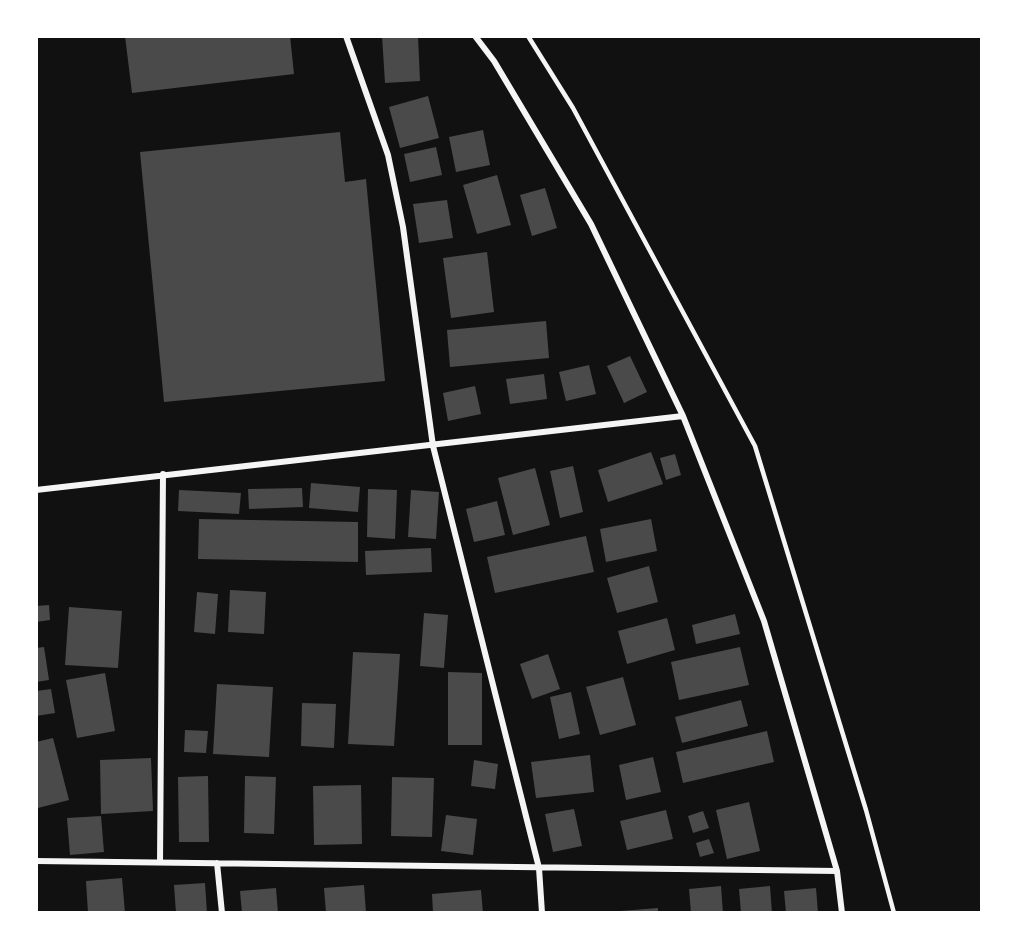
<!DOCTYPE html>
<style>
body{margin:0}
#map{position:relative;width:1018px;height:949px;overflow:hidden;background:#111;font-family:"Source Sans 3",sans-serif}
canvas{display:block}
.frame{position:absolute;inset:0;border:38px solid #fff;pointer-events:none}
</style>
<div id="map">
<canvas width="1018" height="949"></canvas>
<div class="frame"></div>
</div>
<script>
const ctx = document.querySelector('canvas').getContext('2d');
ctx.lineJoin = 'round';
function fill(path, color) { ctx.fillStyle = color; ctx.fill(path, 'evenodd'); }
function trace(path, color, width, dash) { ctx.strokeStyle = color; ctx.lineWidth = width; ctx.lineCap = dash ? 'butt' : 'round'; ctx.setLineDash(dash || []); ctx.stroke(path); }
fill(new Path2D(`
 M125,36h165l4,38 -162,19z
 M382,36h36l2,45 -35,2z
 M428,96l11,42 -39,10 -11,-41z
 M483,130l7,35 -34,7 -7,-35z
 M340,132l5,50 21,-3 19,202 -221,21 -24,-250z
 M436,147l6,28 -32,7 -6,-28z
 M497,175l14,50 -34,9 -14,-49z
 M545,188l12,40 -25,8 -12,-41z
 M447,200l6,38 -34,5 -6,-39z
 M487,252l7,60 -43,6 -8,-60z
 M546,321l3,37 -99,9 -3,-37z
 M630,356l17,36 -23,11 -17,-37z
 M589,365l7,29 -30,7 -7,-29z
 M544,374l3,25 -37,5 -4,-25z
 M475,386l6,28 -33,7 -5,-28z
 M651,452l12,32 -55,18 -10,-32z
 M675,454l6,21 -15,5 -6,-22z
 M573,466l10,46 -23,6 -10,-47z
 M535,468l15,57 -37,10 -15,-57z
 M311,483l49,4 -2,25 -49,-4z
 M302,488l1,19 -54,2 -1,-20z
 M368,489l29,1 -2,49 -28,-2z
 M179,490l62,3 -2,21 -61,-3z
 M411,490l28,2 -3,47 -28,-2z
 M497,501l8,34 -31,7 -8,-33z
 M199,519l159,3v40l-160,-3z
 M651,519l6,32 -51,11 -6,-33z
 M586,536l8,36 -99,21 -8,-36z
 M431,548l1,24 -66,3 -1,-24z
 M649,566l9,36 -41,11 -10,-35z
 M230,590l36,2 -2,42 -36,-2z
 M197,592l21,2 -3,40 -21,-2z
 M49,605l1,15 -14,2v-16z
 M69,607l53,4 -4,57 -53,-3z
 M424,613l24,2 -4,53 -24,-2z
 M735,614l5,20 -44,10 -4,-19z
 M667,618l8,32 -48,14 -9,-33z
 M44,647l5,33 -13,2v-34z
 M740,647l9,38 -70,15 -8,-38z
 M353,652l47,2 -6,92 -46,-2z
 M548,654l12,35 -28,10 -12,-35z
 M448,672l34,1v72h-34z
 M105,673l10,58 -38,7 -11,-58z
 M623,677l13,48 -36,10 -14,-48z
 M217,684l56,3 -4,70 -56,-3z
 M51,689l4,24 -19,3v-25z
 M571,692l9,42 -21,5 -9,-42z
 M741,700l7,26 -66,17 -7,-26z
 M302,703l34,1 -2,44 -33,-2z
 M185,730l23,1 -2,22 -22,-1z
 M767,731l7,31 -91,21 -7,-31z
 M53,738l16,62 -31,8 -2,-7v-59z
 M590,755l4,37 -58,6 -5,-36z
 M653,757l8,35 -35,8 -7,-35z
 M151,758l2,53 -52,3 -1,-54z
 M474,760l24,4 -3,25 -24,-3z
 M208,776l1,66h-30l-1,-65z
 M245,776l31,1 -2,57 -30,-1z
 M392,777l42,1 -2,59 -41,-1z
 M361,785l1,59 -48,1 -1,-59z
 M749,802l11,49 -33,8 -11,-49z
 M574,809l8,37 -29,6 -8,-38z
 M666,810l7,29 -46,11 -7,-29z
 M703,811l6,17 -16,5 -5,-17z
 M446,815l31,4 -4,36 -32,-4z
 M101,816l3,36 -34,3 -3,-37z
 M709,839l5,14 -14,4 -4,-14z
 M122,878l3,35h-37l-2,-32z
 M205,883l2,30h-31l-2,-28z
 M364,885l2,28h-40l-2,-25z
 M721,886l2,27h-32l-2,-24z
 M770,886l2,27h-31l-2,-24z
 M276,888l2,25h-36l-2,-22z
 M816,888l2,25h-32l-2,-22z
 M481,890l2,23h-50l-1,-19z
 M658,908v5h-38v-2z`), '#4a4a4a');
trace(new Path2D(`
 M528,36l45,72 182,338 111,364 28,103`), '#f5f5f5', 4.5);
trace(new Path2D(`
 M346,36l42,119 15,72 30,219 106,422 3,45
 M475,36l19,25 97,163 92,192 81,205 73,250 5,42
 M36,490l647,-74
 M36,861l801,10
 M160,862l3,-388
 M217,863l5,50`), '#f5f5f5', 6);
</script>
